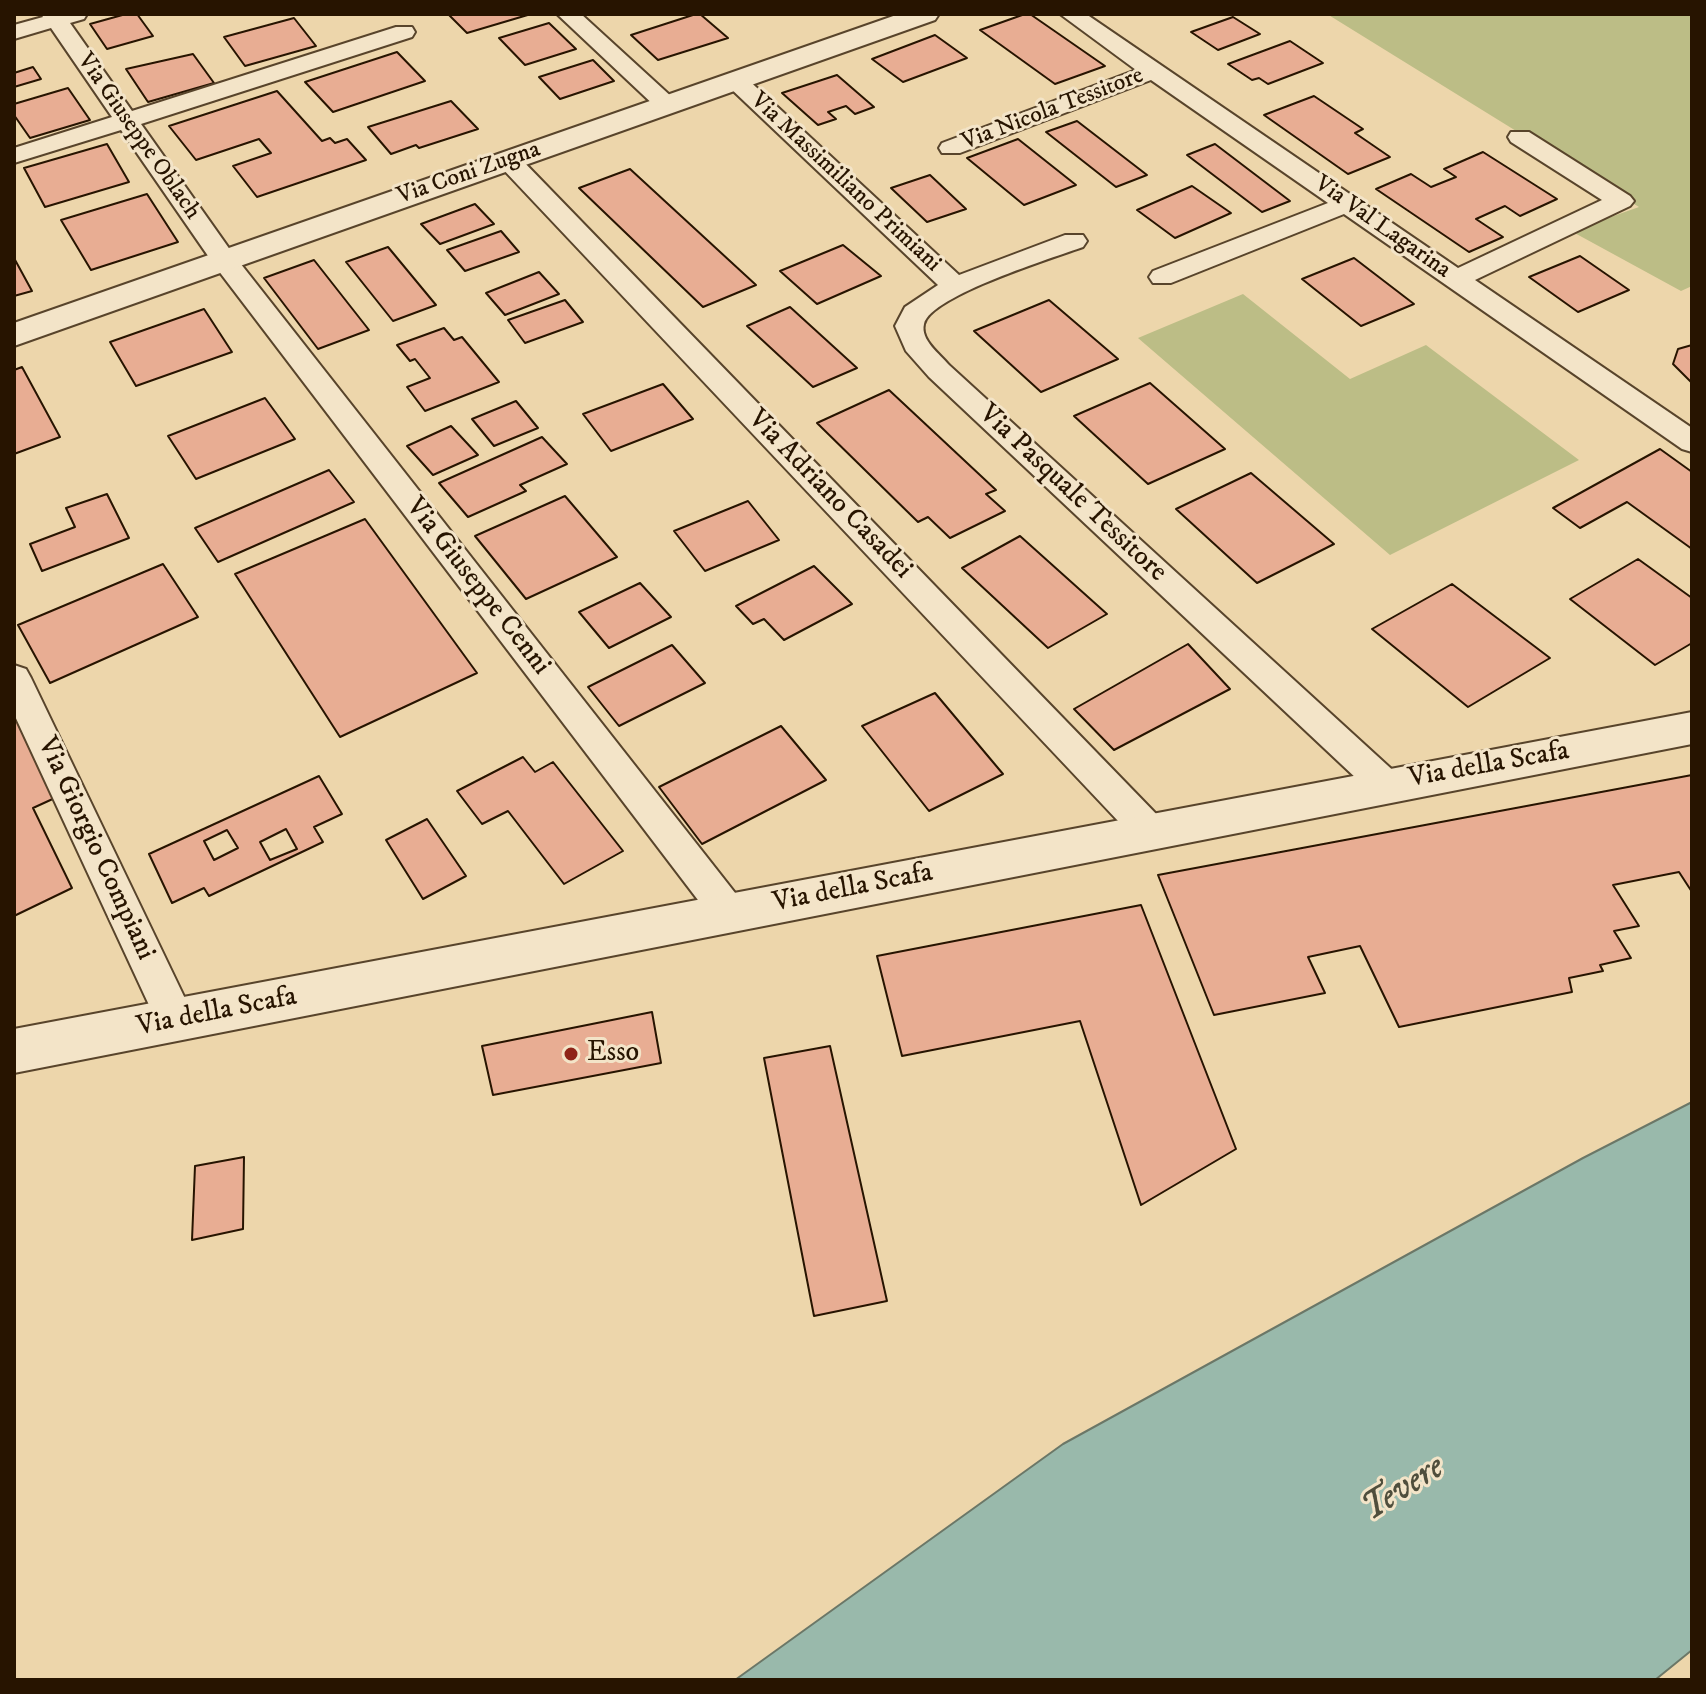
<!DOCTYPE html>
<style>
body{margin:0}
#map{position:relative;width:1706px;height:1694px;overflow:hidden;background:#edd6ab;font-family:"IM FELL DW Pica",serif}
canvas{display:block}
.frame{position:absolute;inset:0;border:16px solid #271400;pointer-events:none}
</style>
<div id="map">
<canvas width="1706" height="1694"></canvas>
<div class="frame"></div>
</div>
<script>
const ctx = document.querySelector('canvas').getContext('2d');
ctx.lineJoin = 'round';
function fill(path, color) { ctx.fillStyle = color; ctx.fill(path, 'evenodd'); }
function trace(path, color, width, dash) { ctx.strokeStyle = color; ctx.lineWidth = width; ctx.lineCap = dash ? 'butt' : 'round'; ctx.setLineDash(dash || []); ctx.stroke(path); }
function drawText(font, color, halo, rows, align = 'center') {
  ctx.font = font + ' "IM FELL DW Pica",serif'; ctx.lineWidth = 6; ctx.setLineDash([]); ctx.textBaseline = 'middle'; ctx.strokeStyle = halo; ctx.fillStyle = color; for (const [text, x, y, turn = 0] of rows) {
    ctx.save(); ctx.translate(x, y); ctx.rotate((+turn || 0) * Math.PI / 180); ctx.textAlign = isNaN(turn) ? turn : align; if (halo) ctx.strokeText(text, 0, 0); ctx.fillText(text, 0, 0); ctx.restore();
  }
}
fill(new Path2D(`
 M1327,14h365v272l-11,5 -110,-60 68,-24z
 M1243,294l107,85 76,-34 153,115 -189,95 -252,-217z`), '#bcbd86');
const water = new Path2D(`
 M1692,1102v548l-37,30h-920l328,-236 520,-286z`);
fill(water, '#99b9ab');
trace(water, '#6b7767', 2);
const building = new Path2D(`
 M126,14h11l16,22 -46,13 -17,-25z
 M448,14h83l-64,19z
 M696,14h4l28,24 -70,22 -27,-25z
 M1025,14h5l75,52 -50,18 -75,-54z
 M1233,17l27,17 -42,16 -27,-18z
 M294,18l22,28 -71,20 -21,-29z
 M549,23l27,26 -51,16 -26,-27z
 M935,35l32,23 -64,24 -31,-23z
 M1290,41l33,22 -55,21 -9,-6 -7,2 -24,-16z
 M397,52l28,29 -92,31 -28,-30z
 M193,54l21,29 -66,19 -22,-33z
 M593,60l21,21 -54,18 -21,-22z
 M33,67l8,12 -27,8v-14z
 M837,75l37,32 -19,7 -9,-8 -18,6 8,7 -18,6 -36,-32z
 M68,88l22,32 -60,18 -16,-23v-11z
 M277,91l45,50 8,-3 5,5 12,-4 19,21 -109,37 -24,-31 38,-13 -12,-14 -63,21 -27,-34z
 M1314,96l49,33 -8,4 35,24 -42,17 -84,-59z
 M451,101l27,28 -59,19 -3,-3 -25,9 -23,-27z
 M1077,121l70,54 -31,12 -70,-55z
 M1018,139l58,46 -52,20 -57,-47z
 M107,144l22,38 -84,25 -21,-39z
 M1215,144l75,57 -28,11 -75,-57z
 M1483,152l74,47 -37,17 -15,-10 -29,13 27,18 -34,15 -93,-63 35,-15 20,13 25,-10 -12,-8z
 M630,169l126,116 -53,22 -124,-119z
 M930,175l36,34 -39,13 -36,-34z
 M1192,186l39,27 -56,25 -38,-28z
 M147,194l31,48 -87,28 -30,-50z
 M475,204l19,20 -54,20 -19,-20z
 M501,231l18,21 -54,19 -18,-21z
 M843,245l38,31 -64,28 -37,-33z
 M388,247l48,58 -43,16 -47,-59z
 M1580,256l49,34 -51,22 -49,-35z
 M14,258l18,33 -18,5z
 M1354,258l60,46 -53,22 -59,-47z
 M314,260l55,70 -51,19 -54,-71z
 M539,272l20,22 -54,21 -19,-22z
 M565,300l18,22 -58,21 -17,-23z
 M1049,300l69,59 -77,33 -67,-61z
 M790,307l67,61 -44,19 -66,-61z
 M204,309l28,43 -96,34 -26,-44z
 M444,328l10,12 8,-3 37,45 -74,29 -18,-24 23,-9 -15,-19 -5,2 -13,-16z
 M1692,345v38l-19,-19 5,-15z
 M22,367l38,70 -46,17v-84z
 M1150,383l75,66 -77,35 -74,-68z
 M663,384l30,35 -82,32 -28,-37z
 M889,390l107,100 -10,4 19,17 -55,27 -22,-21 -10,5 -101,-99z
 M265,398l30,41 -99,40 -28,-43z
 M516,401l22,27 -44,18 -22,-27z
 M451,426l27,29 -45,20 -26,-29z
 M542,437l25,27 -47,21 6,6 -58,26 -29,-34z
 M1660,449l32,23v77l-65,-47 -47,26 -27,-20z
 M329,470l25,32 -136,60 -23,-34z
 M1251,473l83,71 -77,39 -81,-74z
 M107,494l22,44 -87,33 -12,-27 45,-17 -9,-19z
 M565,496l52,61 -91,42 -51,-63z
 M748,501l31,39 -74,31 -31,-40z
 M365,519l112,154 -137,64 -105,-163z
 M1020,536l87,78 -59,34 -86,-80z
 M1638,559l54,39v45l-37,22 -85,-66z
 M163,564l35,53 -148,66 -32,-58z
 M814,566l38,38 -68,36 -20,-21 -11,5 -17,-18z
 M640,583l31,34 -62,31 -30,-36z
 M1452,584l98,74 -82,49 -96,-78z
 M1188,644l42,45 -116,61 -40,-41z
 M672,645l33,38 -86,43 -31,-39z
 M935,693l68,81 -74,37 -67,-85z
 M14,713l43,84 -24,11 39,80 -58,28z
 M781,726l45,54 -124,64 -43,-57z
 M523,757l12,15 18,-10 70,89 -59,33 -56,-73 -26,13 -25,-33z
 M1692,775v117l-13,-20 -66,13 26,41 -25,5 17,27 -31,7 3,6 -34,7 3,14 -173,35 -39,-81 -52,11 17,36 -111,22 -56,-140z
 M319,776l23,38 -28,13 9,15 -114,54 -5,-8 -32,15 -23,-49zM286,829l11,20 -27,11 -10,-18zM227,830l11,18 -24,12 -10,-19z
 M427,819l39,57 -43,23 -37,-59z
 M1141,905l95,244 -95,56 -61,-184 -178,35 -25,-100z
 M652,1012l9,51 -168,32 -11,-49z
 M830,1046l57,255 -73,15 -50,-258z
 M244,1157l-1,72 -51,11 3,-74z`);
fill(building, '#e8ad93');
trace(building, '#271400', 2);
const minor = new Path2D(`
 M41,14h46l-3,5 -14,4 62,88 264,-84h16l3,5 -3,5 -271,87 92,130 510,649 6,11 -6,11 -13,5 -13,-5 -502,-659 -94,-136 -107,33v-15l98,-31 -61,-89 -37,11v-14l29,-8z
 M557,14h24l93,85 4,5 -4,5h-16z
 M1060,14h26l372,254 144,-68 -91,-58 -3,-5 3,-5h18l101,64 4,5 -4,5 -155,74 217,148v24l-10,-3 -338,-235 -173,69h-18l-4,-6 4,-6 175,-68 -177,-123 -191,73h-18l-3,-5 3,-5 194,-73z
 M735,73l8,2 216,200 106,-40h18l4,6 -4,6c-28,10 -153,49 -159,77 -4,16 16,30 25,41l449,410 5,10 -5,10 -12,4 -12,-4 -445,-418 -23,-26 -11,-25 10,-19 33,-22 -211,-200 -4,-5 4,-5z
 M509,154l9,2 644,664 5,10 -5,10 -13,5 -13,-5 -636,-674 -3,-5 3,-5z
 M14,665l12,4 5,9 159,331 5,12 -5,12 -14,5 -14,-5 -148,-319z`);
const tertiary = new Path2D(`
 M899,14h40l-4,6 -921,326v-23z
 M1692,712v32l-1678,329v-44z`);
trace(minor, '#58442b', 4);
trace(tertiary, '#58442b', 4);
fill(minor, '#f3e4c8');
fill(tertiary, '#f3e4c8');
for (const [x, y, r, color] of [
 [571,1054,8,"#8f2418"]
]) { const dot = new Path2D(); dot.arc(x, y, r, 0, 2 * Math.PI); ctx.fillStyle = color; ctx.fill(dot); trace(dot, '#f3e4c8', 3); }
drawText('24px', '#271400', '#f3e4c8', [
 ["Via Nicola Tessitore",1053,110,-21],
 ["Via Giuseppe Oblach",138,137,55],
 ["Via Coni Zugna",469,174,-19],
 ["Via Massimiliano Primiani",845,183,43],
 ["Via Val Lagarina",1382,228,35]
]);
drawText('28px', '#271400', '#f3e4c8', [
 ["Via Pasquale Tessitore",1072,494,43],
 ["Via Adriano Casadei",829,495,46],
 ["Via Giuseppe Cenni",477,587,52],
 ["Via della Scafa",1489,766,-10],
 ["Via Giorgio Compiani",95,849,65],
 ["Via della Scafa",853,889,-11],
 ["Via della Scafa",217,1013,-11]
]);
drawText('28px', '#271400', '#f3e4c8', [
 ["Esso",587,1054]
], 'left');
drawText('italic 36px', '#4f4e3c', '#f3e4c8', [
 ["Tevere",1404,1490,-33]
]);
</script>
